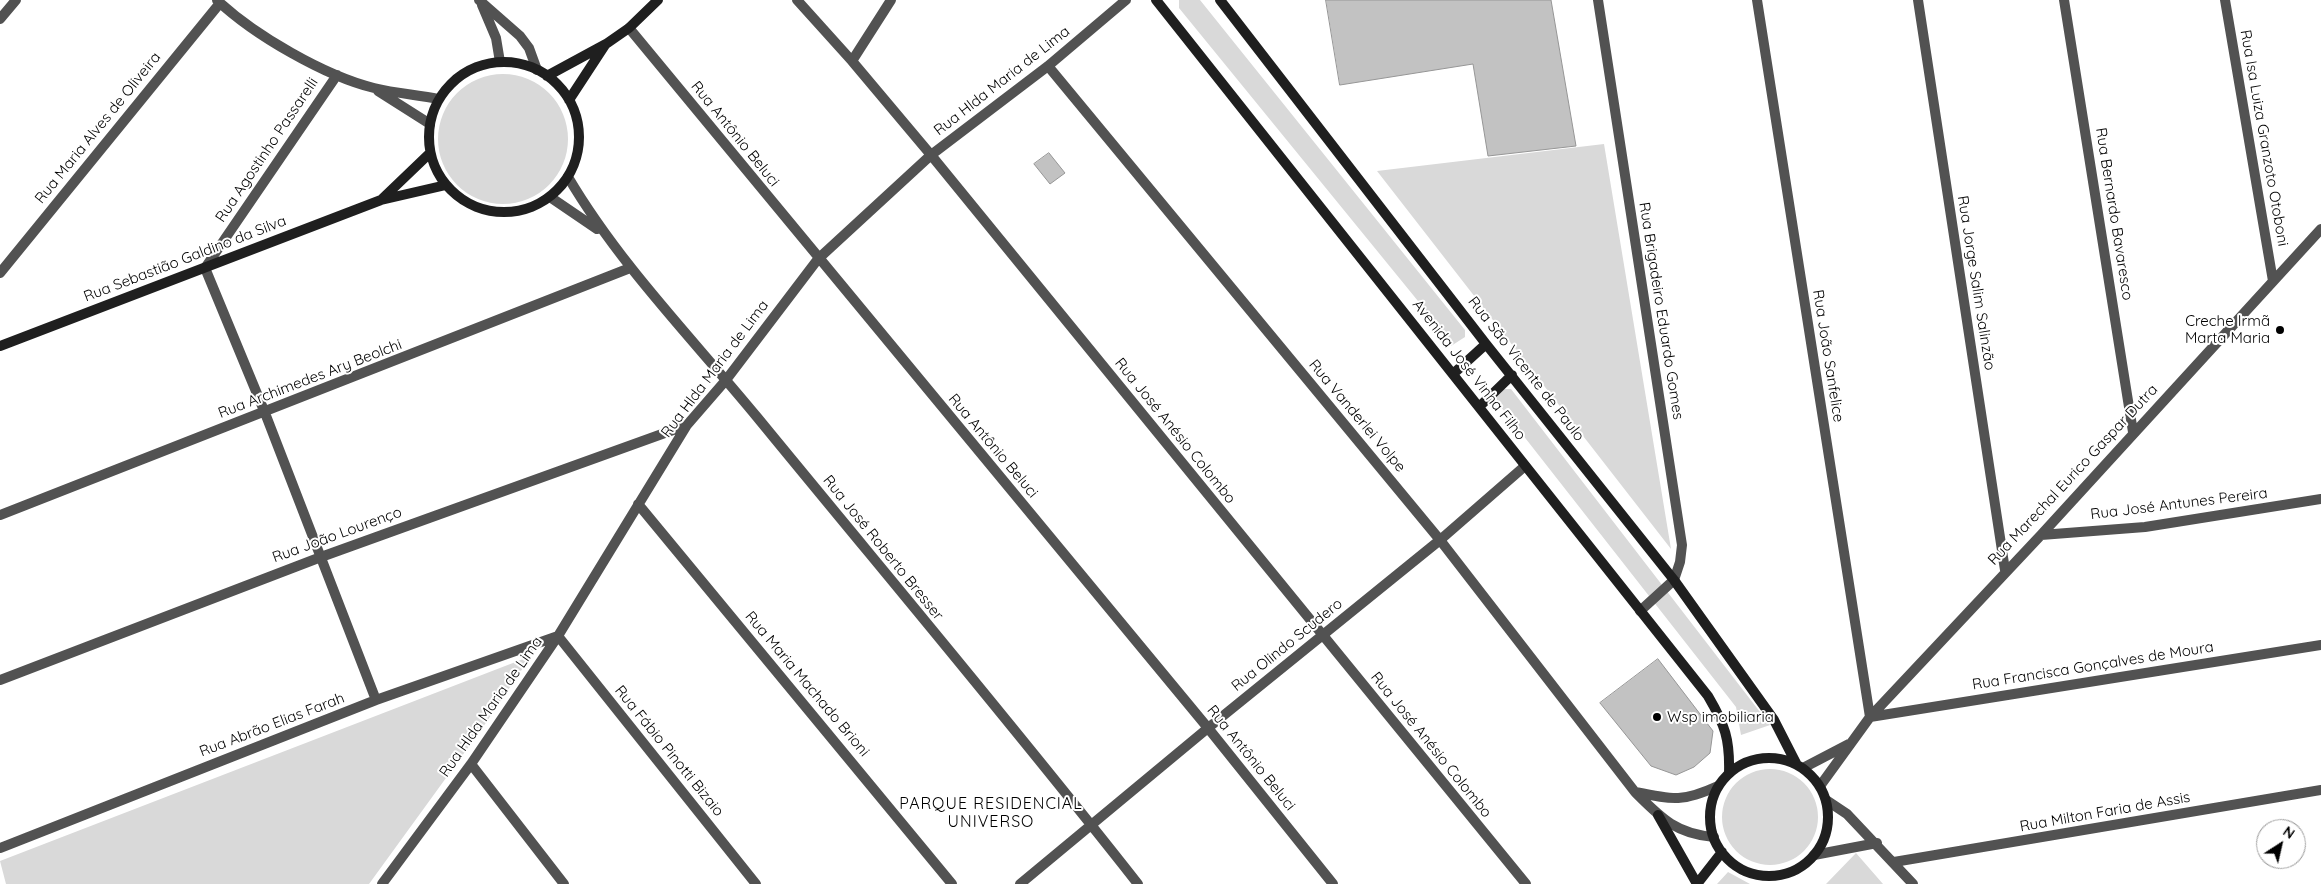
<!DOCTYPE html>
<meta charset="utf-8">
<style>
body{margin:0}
#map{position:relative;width:2321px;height:884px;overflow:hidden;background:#fff;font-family:Quicksand,sans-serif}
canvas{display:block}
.north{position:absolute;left:2256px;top:819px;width:50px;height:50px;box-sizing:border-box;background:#fff;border:1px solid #999;border-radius:50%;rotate:35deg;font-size:14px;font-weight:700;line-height:20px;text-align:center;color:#000}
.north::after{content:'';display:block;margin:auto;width:18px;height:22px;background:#000;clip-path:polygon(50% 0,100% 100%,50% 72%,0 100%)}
</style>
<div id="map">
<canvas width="2321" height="884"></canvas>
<div class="north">N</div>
</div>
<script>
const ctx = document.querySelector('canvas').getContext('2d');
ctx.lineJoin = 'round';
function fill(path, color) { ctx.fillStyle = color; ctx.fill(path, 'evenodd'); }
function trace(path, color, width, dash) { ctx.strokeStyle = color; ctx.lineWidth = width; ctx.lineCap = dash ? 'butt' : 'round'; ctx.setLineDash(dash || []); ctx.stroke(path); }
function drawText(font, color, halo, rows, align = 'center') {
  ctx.font = font + ' Quicksand,sans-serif'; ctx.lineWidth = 4; ctx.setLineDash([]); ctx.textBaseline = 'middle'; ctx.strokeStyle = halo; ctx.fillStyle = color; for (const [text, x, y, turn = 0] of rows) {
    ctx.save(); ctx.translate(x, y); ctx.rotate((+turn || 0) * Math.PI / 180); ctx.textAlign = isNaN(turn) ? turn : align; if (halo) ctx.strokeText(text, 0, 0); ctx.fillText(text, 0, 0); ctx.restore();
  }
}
fill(new Path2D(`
 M1179,0h21l265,330v7l-14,9 -11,-18 -261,-320z
 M438 139a65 65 0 1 1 130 0a65 65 0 1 1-130 0Z
 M1604,144l67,405 -294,-378z
 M1503,389h8l259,336 -29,10 -5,-28 -239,-305 -1,-5z
 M531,656l-48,71 -114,157h-363l-6,-23z
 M1722 817a48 48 0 1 1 96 0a48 48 0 1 1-96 0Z
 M1856,853l27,31h-57z
 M1728,872l22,12h-33z`), '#d9d9d9');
const building = new Path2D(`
 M1326,0h225l25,146 -88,10 -15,-92 -133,21z
 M1049,153l16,20 -15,11 -16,-20z
 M1658,659l55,72 -3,22 -16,14 -18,8 -25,-9 -51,-63z`);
fill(building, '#c2c2c2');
trace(building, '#969696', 1);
trace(new Path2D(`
 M217,0c37,35 108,76 157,88 21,5 43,7 64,11
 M479,0l41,36 9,12 8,22
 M797,0l55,61 79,94 595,729
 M1598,0l84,545 -2,17 -6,18 -34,31
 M1757,0l113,717 451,-72
 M1918,0l87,570
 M2064,0l69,432
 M2225,0l48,281
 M482,5l14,33 4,24
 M0,19l16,-19
 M629,28l579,700 125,156
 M852,61l39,-61
 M1048,66l392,474 195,252c26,26 41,42 79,45
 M337,75l-132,193 60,145 111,287
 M378,91l52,33
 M568,177c52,88 124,161 189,240 127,155 257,309 381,467
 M550,197l47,32
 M0,273l220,-270
 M638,504l314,380
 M0,515l630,-247
 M2041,535l104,-8 176,-28
 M0,680l321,-123 366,-132
 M471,764l93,120
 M1803,768l46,-24
 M1820,786l50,-69 171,-182 280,-306
 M1636,792c38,8 47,10 82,-6
 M1826,800l21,14 66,70
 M0,848l376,-148 182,-64 198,248
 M1814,855l63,-12
 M1894,862l427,-72
 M382,884l89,-120 87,-128 129,-211 39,-45 92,-121 113,-104 117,-89 78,-66
 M1020,884l188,-156 232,-188 85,-74`), '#525252', 10);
trace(new Path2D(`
 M1156,0l552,696c17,29 22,43 21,77
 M1220,0l266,344 188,236 100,140 23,45
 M429 137a75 75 0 1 1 150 0a75 75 0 1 1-150 0Z
 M547,76l59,-32 23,-16 29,-28
 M569,100l36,-55
 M382,199l48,-46
 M0,346l381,-146 65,-15
 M1453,374l33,-30
 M1480,406l32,-31
 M1710 817a59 59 0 1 1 118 0a59 59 0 1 1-118 0Z
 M1658,815l39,69
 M1697,884l25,-32`), '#1f1f1f', 10);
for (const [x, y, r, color] of [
 [2280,330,5,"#000"],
 [1657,717,5,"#000"]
]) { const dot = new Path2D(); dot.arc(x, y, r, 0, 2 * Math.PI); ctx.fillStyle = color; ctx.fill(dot); trace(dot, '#fff', 2); }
drawText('15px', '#000', '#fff', [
 ["Rua Hlda Maria de Lima",1002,81,-38],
 ["Rua Maria Alves de Oliveira",98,128,-51],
 ["Rua Antônio Beluci",735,134,51],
 ["Rua Isa Luiza Granzoto Otoboni",2264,138,80],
 ["Rua Agostinho Passarelli",267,150,-56],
 ["Rua Bernardo Bavaresco",2114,214,81],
 ["Rua Sebastião Galdino da Silva",185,259,-21],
 ["Rua Jorge Salim Salinzão",1976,283,81],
 ["Rua Brigadeiro Eduardo Gomes",1661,311,81],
 ["Rua João Sanfelice",1828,356,81],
 ["Rua Hlda Maria de Lima",715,369,-53],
 ["Rua São Vicente de Paulo",1526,369,52],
 ["Avenida José Vinha Filho",1469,370,52],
 ["Rua Archimedes Ary Beolchi",310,379,-21],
 ["Rua Vanderlei Volpe",1357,416,50],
 ["Rua José Anésio Colombo",1175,431,51],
 ["Rua Antônio Beluci",993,446,50],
 ["Rua Marechal Eurico Gaspar Dutra",2073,475,-47],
 ["Rua José Antunes Pereira",2179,504,-7],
 ["Rua João Lourenço",337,535,-20],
 ["Rua José Roberto Bresser",883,548,51],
 ["Rua Olindo Scudero",1287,645,-39],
 ["Rua Francisca Gonçalves de Moura",2093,666,-9],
 ["Rua Maria Machado Brioni",807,684,50],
 ["Rua Hlda Maria de Lima",491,707,-55],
 ["Rua Abrão Elias Farah",272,725,-21],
 ["Rua José Anésio Colombo",1431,745,51],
 ["Rua Fábio Pinotti Bizaio",669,751,51],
 ["Rua Antônio Beluci",1251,758,51],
 ["Rua Milton Faria de Assis",2105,812,-10]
]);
drawText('15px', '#000', '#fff', [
 ["Creche Irmã",2270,321],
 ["Marta Maria",2270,338],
 ["Wsp imobiliaria",1667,717,"left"]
], 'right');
ctx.letterSpacing = '1px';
drawText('16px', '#000', '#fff', [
 ["PARQUE RESIDENCIAL",991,804],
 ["UNIVERSO",991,822]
]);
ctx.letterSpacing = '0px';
</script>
